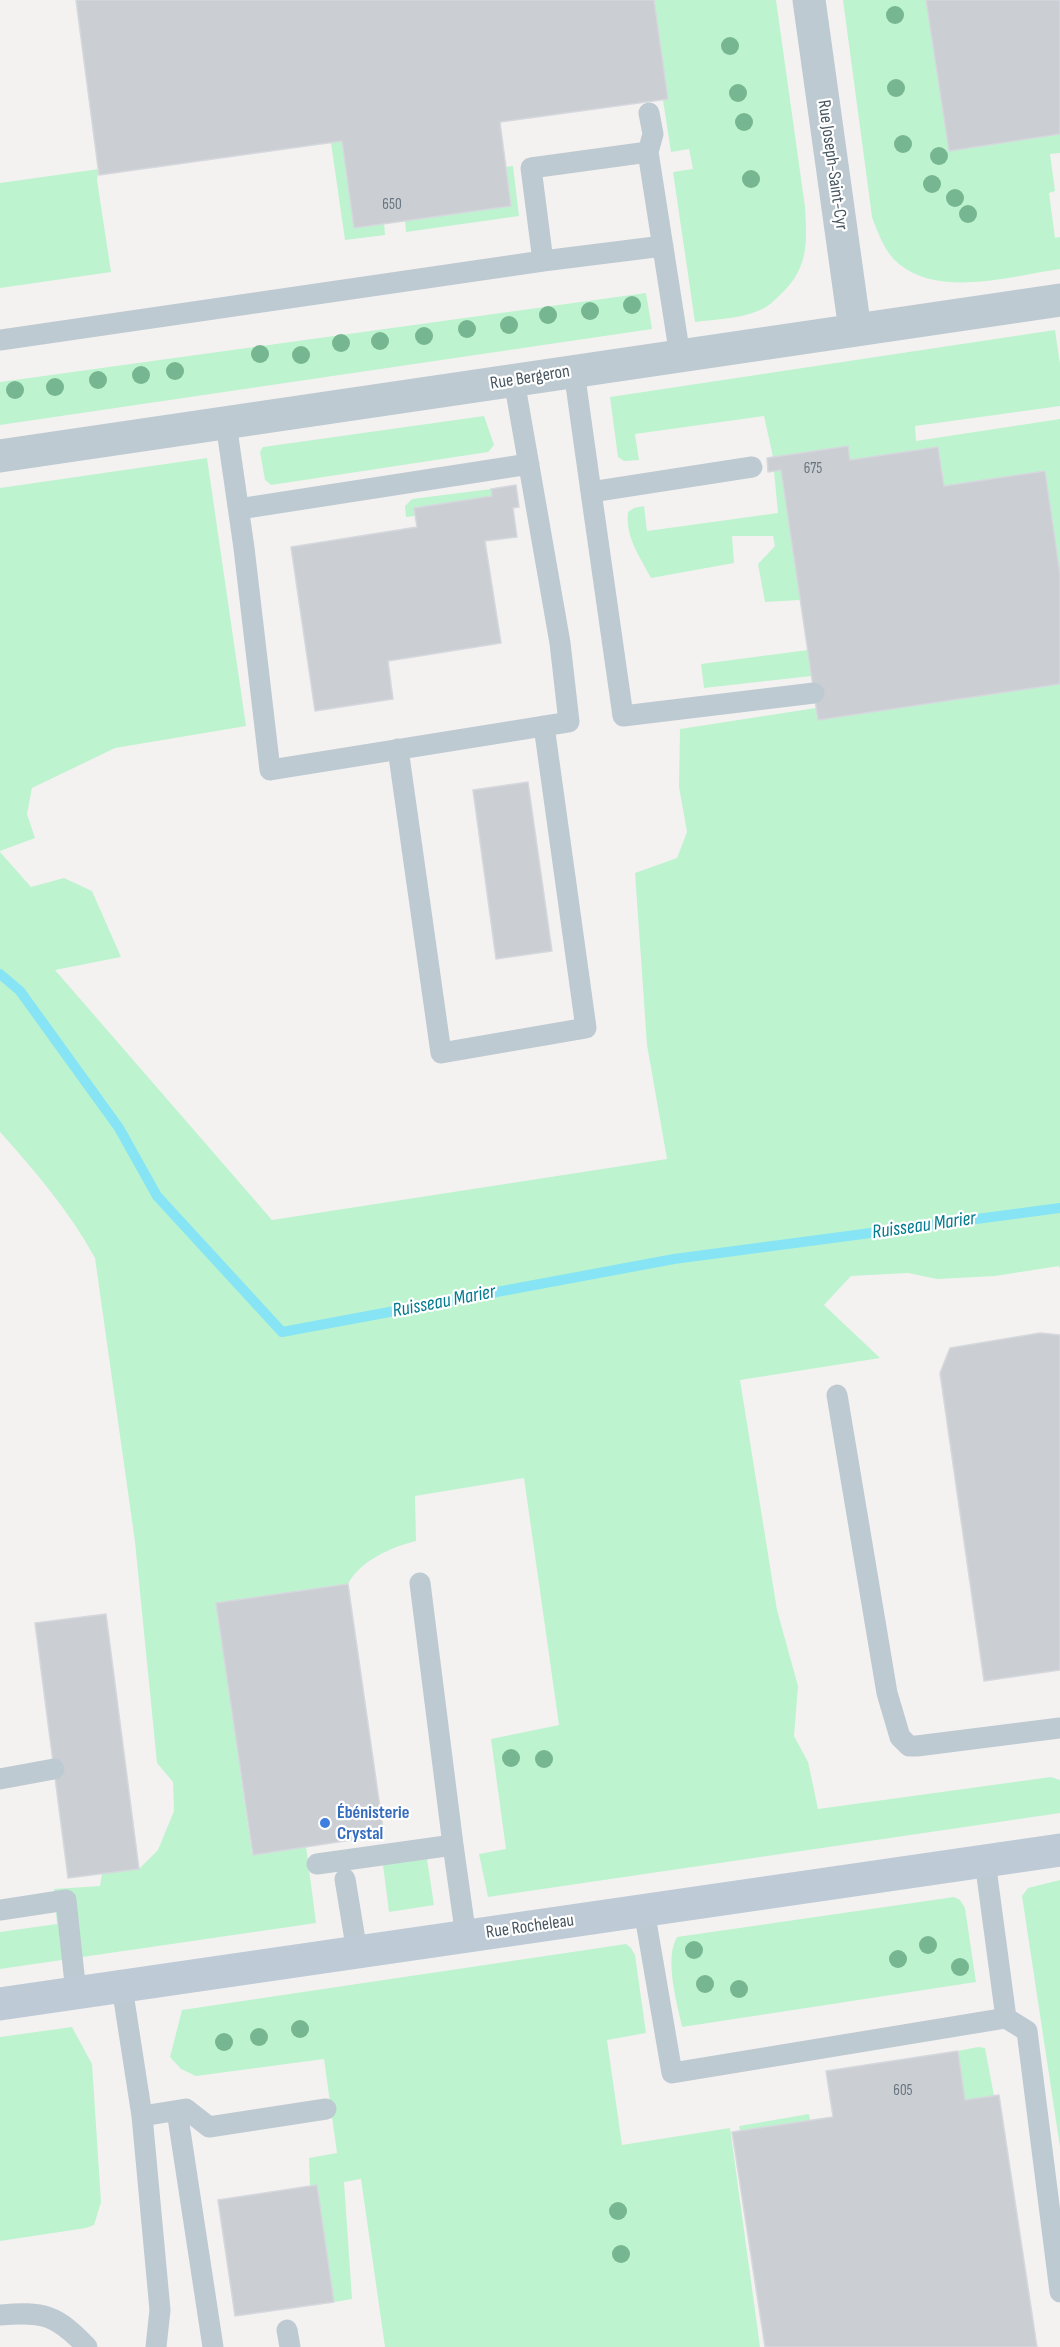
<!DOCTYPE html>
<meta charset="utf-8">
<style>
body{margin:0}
canvas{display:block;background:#f4f1f1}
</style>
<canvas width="1060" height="2347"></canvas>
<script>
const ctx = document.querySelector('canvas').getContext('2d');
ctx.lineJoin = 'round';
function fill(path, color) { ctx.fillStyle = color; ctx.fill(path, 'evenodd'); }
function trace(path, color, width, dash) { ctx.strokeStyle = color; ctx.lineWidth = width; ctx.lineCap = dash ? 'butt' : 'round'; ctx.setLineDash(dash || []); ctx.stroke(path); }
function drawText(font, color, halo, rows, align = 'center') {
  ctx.font = font + ' "Sofia Sans Condensed",sans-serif'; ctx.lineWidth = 4.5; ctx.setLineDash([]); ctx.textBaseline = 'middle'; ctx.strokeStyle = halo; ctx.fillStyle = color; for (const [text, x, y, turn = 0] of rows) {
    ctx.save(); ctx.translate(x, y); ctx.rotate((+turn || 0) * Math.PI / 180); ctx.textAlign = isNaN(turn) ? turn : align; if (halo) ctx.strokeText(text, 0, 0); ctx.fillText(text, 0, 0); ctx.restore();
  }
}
fill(new Path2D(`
 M654,0h122l29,207c2,35 4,60 -23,86 -6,6 -14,14 -22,17 -19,9 -44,9 -65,12l-22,-150 20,-3 -4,-20 -18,3 -8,-52 4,-2z
 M843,0h83l24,151 110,-17v19l-10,1 5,37 -6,2 6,45 5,-1v32c-48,7 -120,29 -161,-5 -14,-11 -21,-31 -27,-47z
 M342,141l42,82 1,12 -40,5 -14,-97z
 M513,166l6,50 -113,16 -1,-12 101,-53z
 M99,169l-2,11 14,92 -111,16v-105z
 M646,293l6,36 -652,96v-43z
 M1055,330l5,34v42l-145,20 1,15 144,-22v155l-16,-103 -100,15 -6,-39 -88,13 -77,-3 -9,-41 -129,18 4,26 -15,1 -6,-4 -8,-60z
 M484,416l10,29 -6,7 -217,33 -6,-5 -5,-28 3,-5z
 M207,458l39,268 -131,22 -83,40 -5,26 8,24 -35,13v-363z
 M781,470l19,130 -35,2 -7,-38 17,-18 -2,-10h-41l2,27 -83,15c-11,-21 -26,-41 -23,-66l6,-4 10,-2 3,25 131,-18 -4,-42z
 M491,489l1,7 -78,12 1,8 -9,1 -1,-11 7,-7z
 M808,650l3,26 -107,12 -3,-24z
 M1060,684v585l-1,-3 -64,10 -58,3 -29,-6 -57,3 -27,29 56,53 -140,22 37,230 21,76 -4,50 14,26 10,47 233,-32 9,3v33l-572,84 -9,-43 27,-5 -15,-110 68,-14 -35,-247 -109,18 1,45c-25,6 -56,20 -68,43l-132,19 36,251 54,-8 10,77 -316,46v-37l57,-8 -3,-35 46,-3 2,-12 37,-5 19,-19 16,-39 -1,-29 -16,-19 -22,-221 -40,-284c-26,-47 -59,-86 -95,-126v-280l31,35 33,-9 28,13 29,66 -66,13 217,250 382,-59 13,-2 -20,-114 -12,-172 42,-15 10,-26 -8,-45 1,-58 136,-21 2,12z
 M427,1859l7,46 -45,7 -6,-47z
 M1060,1880v267l-38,-251 6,-8z
 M954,1897l6,3 5,8 11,74 -294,45c-5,-25 -18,-68 -5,-90z
 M626,1944l5,4 4,7 11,78 -39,7 15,105 108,-17 30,219h-375l-24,-168 -17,3 8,117 -18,3 -18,-117 -6,1 -1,-28 28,-5 -13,-94 -128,17 -15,-7 -11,-12 12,-47z
 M72,2027l20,37 9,138 -7,23 -8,3 -86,13v-204z
 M978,2047l7,1 9,48 -29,4 -7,-49z
 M809,2114l1,6 -70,11 -1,-5z`), '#bdf4cf');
trace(new Path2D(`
 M0,974l20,17 99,137 38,68 125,136 392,-73 386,-51`), '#86e4f5', 10);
const building = new Path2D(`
 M76,0h578l14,99 -168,23 11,84 -157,22 -12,-87 -243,34z
 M926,0h134v134l-111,17z
 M848,446l2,14 88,-13 6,39 101,-15 15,103v110l-242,36 -37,-250 -13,2 -1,-14z
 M516,485l3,22 -6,1 4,29 -32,4 16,102 -113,18 5,38 -78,12 -24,-164 126,-20 -3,-19 78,-12 -1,-7z
 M528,782l24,169 -56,8 -23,-169z
 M1040,1333l20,2v335l-76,11 -44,-308 10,-25z
 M348,1584l36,251 -131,20 -37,-252z
 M106,1614l33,255 -71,9 -33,-255z
 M958,2051l7,49 34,-5 38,252h-272l-33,-215 101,-15 -7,-46z
 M317,2185l17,117 -99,14 -17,-116z`);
fill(building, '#cbcfd4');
trace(building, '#d5d8dd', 1.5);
trace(new Path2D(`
 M648,152l5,-18 -4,-21
 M663,246l-120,15 -12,-93 117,-16 32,204
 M0,340l543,-79
 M574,371l17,121 161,-25
 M226,423l18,125 26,222 299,-48 -9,-79 -46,-263
 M591,492l32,224 191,-23
 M239,509l290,-45
 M398,749l43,304 145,-25 -42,-302
 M837,1395l50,298 13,44 9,9h8l143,-18
 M420,1583l33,262
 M0,1779l54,-10
 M317,1864l136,-19 13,92
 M345,1879l12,73
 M0,1910l66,-10 10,93
 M644,1910l28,163 334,-55 -21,-157
 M122,1987l20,129 44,-7 23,18 117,-18
 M1006,2018l21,13 33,261
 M177,2111l36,236
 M142,2116l18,194 -4,37
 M0,2315c43,-4 57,0 87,32
 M287,2330l3,17`), '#becad2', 21);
trace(new Path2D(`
 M809,0l46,330
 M0,456l1060,-156`), '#becad2', 33);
trace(new Path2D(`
 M0,2004l1060,-154`), '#becbd7', 33);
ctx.fillStyle = '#76b691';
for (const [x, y] of [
 [895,15],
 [730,46],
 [896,88],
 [738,93],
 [744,122],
 [903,144],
 [939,156],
 [751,179],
 [932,184],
 [955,198],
 [968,214],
 [632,305],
 [590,311],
 [548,315],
 [509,325],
 [467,329],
 [424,336],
 [380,341],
 [341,343],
 [260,354],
 [301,355],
 [175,371],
 [141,375],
 [98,380],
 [55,387],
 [15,390],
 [511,1758],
 [544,1759],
 [928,1945],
 [694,1950],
 [898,1959],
 [960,1967],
 [705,1984],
 [739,1989],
 [300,2029],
 [259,2037],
 [224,2042],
 [618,2211],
 [621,2254]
]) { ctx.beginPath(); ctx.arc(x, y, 9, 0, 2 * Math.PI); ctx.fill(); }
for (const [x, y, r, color] of [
 [325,1823,6,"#3f7fe0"]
]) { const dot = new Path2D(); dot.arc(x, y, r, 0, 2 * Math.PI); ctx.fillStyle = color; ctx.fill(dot); trace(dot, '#fff', 2); }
drawText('15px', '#68747e', null, [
 ["650",392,205],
 ["675",813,469],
 ["605",903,2091]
]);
drawText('18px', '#475661', '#fff', [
 ["Rue Joseph-Saint-Cyr",832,165,82],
 ["Rue Bergeron",530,378,-9],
 ["Rue Rocheleau",530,1927,-8]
]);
drawText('bold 18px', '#366cbe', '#fff', [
 ["Ébénisterie",337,1813],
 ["Crystal",337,1834]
], 'left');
drawText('italic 20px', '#047c90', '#fff', [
 ["Ruisseau Marier",924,1226,-8],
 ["Ruisseau Marier",444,1302,-11]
]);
</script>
